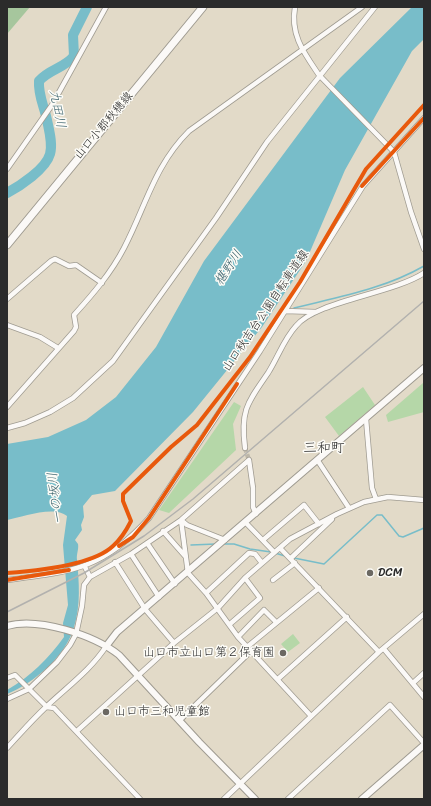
<!DOCTYPE html>
<meta charset="utf-8">
<style>
body{margin:0}
#map{position:relative;width:431px;height:806px;overflow:hidden;background:#e2dac8;font-family:Sriracha,sans-serif}
canvas{display:block}
.frame{position:absolute;inset:0;border:8px solid #2b2b2b;pointer-events:none}
</style>
<div id="map">
<canvas width="431" height="806"></canvas>
<div class="frame"></div>
</div>
<script>
const ctx = document.querySelector('canvas').getContext('2d');
ctx.lineJoin = 'round';
function fill(path, color) { ctx.fillStyle = color; ctx.fill(path, 'evenodd'); }
function trace(path, color, width, dash) { ctx.strokeStyle = color; ctx.lineWidth = width; ctx.lineCap = dash ? 'butt' : 'round'; ctx.setLineDash(dash || []); ctx.stroke(path); }
function drawText(font, color, halo, rows, align = 'center') {
  ctx.font = font + ' Sriracha,"Klee One",sans-serif'; ctx.lineWidth = 3; ctx.setLineDash([]); ctx.textBaseline = 'middle'; ctx.strokeStyle = halo; ctx.fillStyle = color; for (const [text, x, y, turn = 0] of rows) {
    ctx.save(); ctx.translate(x, y); ctx.rotate((+turn || 0) * Math.PI / 180); ctx.textAlign = isNaN(turn) ? turn : align; if (halo) ctx.strokeText(text, 0, 0); ctx.fillText(text, 0, 0); ctx.restore();
  }
}
fill(new Path2D(`
 M423,383l1,1v28l-36,10 -2,-7z
 M363,387l12,18 -36,31 -14,-19z
 M234,402l7,4 -8,18 3,26 -67,63 -10,-3z
 M293,634l7,9 -12,9 -7,-8z`), '#b5d7a8');
fill(new Path2D(`
 M7,7h23l-23,27z`), '#a6c69d');
fill(new Path2D(`
 M412,7h12v32l-12,12 -67,119 -39,91 -44,66 -69,85 -78,79 -23,4 -9,11 1,11 -3,8 1,5 -7,10c1,1 2,3 3,4 1,5 -2,11 -1,16 2,22 4,45 -3,67 -8,29 -40,56 -67,67v-4c23,-13 42,-32 57,-53l-1,-14 5,-18 -5,-60 4,-29c-13,-11 -45,1 -60,4v-76l41,-7 38,-17 30,-23 40,-50 48,-86 136,-183z`), '#78bdc9');
trace(new Path2D(`
 M294,308c44,-11 90,-19 130,-42
 M222,544h12l16,5 21,3
 M191,545l25,-1
 M275,553l10,3
 M294,558l30,6 53,-49h5l17,21 4,1 21,-9`), '#78bdc9', 1.5);
trace(new Path2D(`
 M7,193c13,-7 39,-24 43,-39 3,-10 -1,-24 -3,-34 -3,-14 -9,-25 -8,-39 10,-12 26,-13 35,-25l-1,-21 14,-28`), '#78bdc9', 10);
trace(new Path2D(`
 M245,448l4,12`), '#bdb7a9', 4.5, [4.5, 2]);
const street = new Path2D(`
 M295,7c-5,28 9,46 24,68l75,77 17,60 13,37
 M7,169l45,-64 54,-98
 M7,299l44,-38 4,-2 14,7 7,-1 26,18
 M285,311l31,1
 M7,325l33,12 18,11
 M7,407l67,-76 2,-4 -2,-12c19,-21 37,-42 50,-67 22,-42 30,-82 65,-117l173,-124
 M366,419l6,69 4,11
 M7,428l18,-5 25,-11 23,-14 40,-37 103,-143 51,-76 108,-135
 M245,448c-5,-38 3,-46 23,-75 10,-16 16,-34 28,-47 20,-25 96,-32 128,-53
 M249,460l-68,60 7,53 18,20 32,44 73,79
 M249,460l4,28v19l3,7
 M318,461l31,47
 M246,523l28,29
 M163,531l22,25
 M263,540l41,-35 15,19
 M147,543l28,41
 M280,548l99,104
 M131,554l28,43
 M291,558l41,-39
 M115,562l30,47 29,34
 M85,567l5,10
 M7,580c64,-8 97,-11 142,-62l111,-167 103,-165 61,-68
 M273,580l22,-17
 M206,593l43,-40 6,1 7,9
 M230,624l30,-26 -15,-20
 M238,637l26,-27 12,12
 M247,647l72,-59
 M384,649l40,48
 M7,678l8,-3 32,32 7,1 86,91
 M278,679l69,-62
 M413,683l11,-10
 M7,699l22,-10 28,-27 13,-17 6,-11 6,-28 2,-21 6,-8 41,-23 50,-34 6,5 38,15
 M179,721l72,-70
 M77,731l97,-88 44,-35 27,-30 45,-39 47,-25 27,-12 24,-5 36,3
 M7,748c13,-14 25,-28 39,-41 21,-20 45,-37 61,-62
 M224,799l155,-147 45,-38
 M288,799l102,-94 34,38`);
const secondary = new Path2D(`
 M7,626c31,-9 87,9 112,29l80,87 56,57
 M107,645l10,-13 307,-264
 M362,799l62,-54`);
const primary = new Path2D(`
 M7,245l196,-238`);
trace(street, '#9f9b91', 6);
trace(secondary, '#9f9b91', 8);
trace(primary, '#9f9b91', 9);
trace(street, '#fbf9f7', 4.5);
trace(secondary, '#fbf9f7', 6);
trace(primary, '#fbf9f7', 7);
trace(new Path2D(`
 M7,612l77,-39 60,-37 49,-37 231,-198`), '#b2b1ae', 1.5);
trace(new Path2D(`
 M362,186l62,-68
 M119,546l14,-9 16,-19 88,-134
 M7,573c28,-2 86,-8 106,-27 8,-7 13,-15 18,-25l-8,-20v-7l48,-47 26,-22 53,-68 50,-75 66,-113 58,-64
 M7,580l62,-10`), '#e8590c', 4);
for (const [x, y, r, color] of [
 [370,573,4,"#6b6862"],
 [283,653,4,"#6b6862"],
 [106,712,4,"#6b6862"]
]) { const dot = new Path2D(); dot.arc(x, y, r, 0, 2 * Math.PI); ctx.fillStyle = color; ctx.fill(dot); trace(dot, '#fdfcf7', 1.5); }
drawText('12px', '#2b2b2b', '#fdfcf7', [
 ["山口小郡秋穂線",104,126,-50],
 ["山口秋吉台公園自転車道線",266,311,-56]
]);
drawText('12px', '#2b2b2b', '#fdfcf7', [
 ["DCM",378,573],
 ["山口市立山口第２保育園",275,653,"right"],
 ["山口市三和児童館",114,712]
], 'left');
drawText('italic 13px', '#38606b', '#fdfcf7', [
 ["九田川",57,109,79],
 ["椹野川",229,268,-57],
 ["一の坂川",56,498,-97]
]);
drawText('14px', '#2b2b2b', '#fdfcf7', [
 ["三和町",324,448]
]);
</script>
